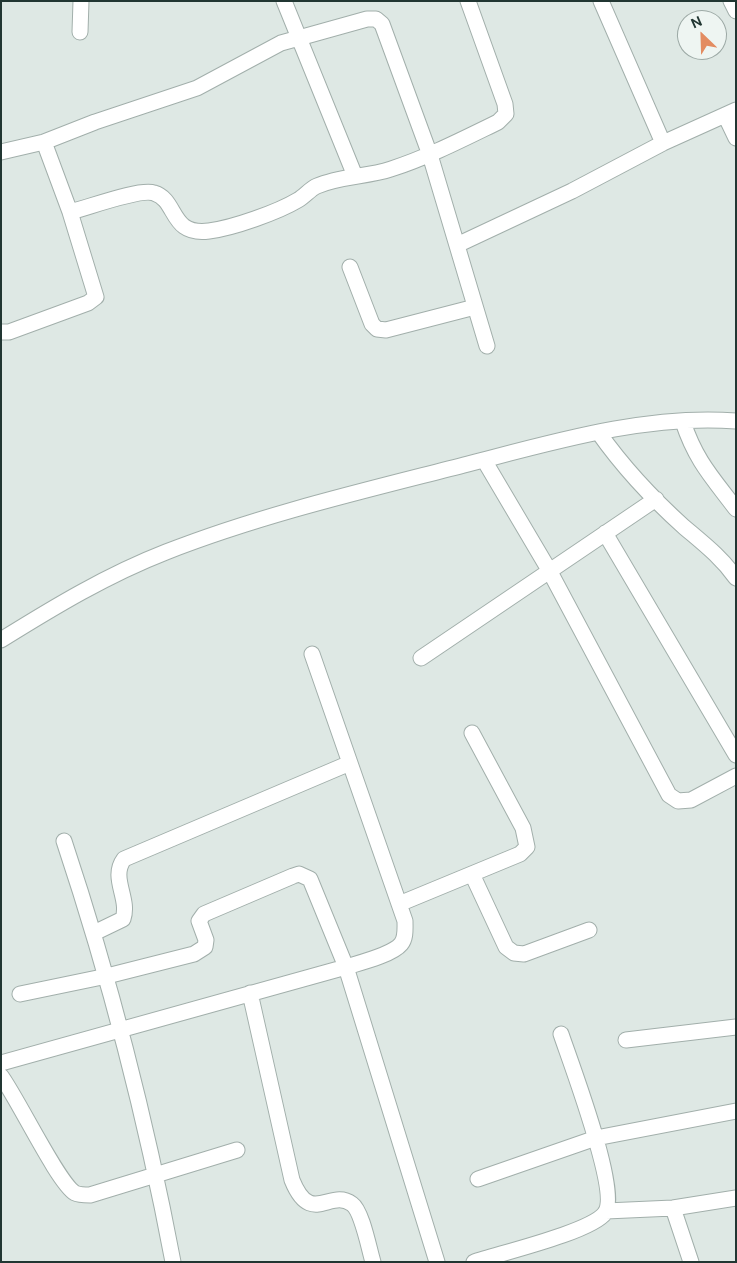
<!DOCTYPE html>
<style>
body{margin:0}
#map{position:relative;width:737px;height:1263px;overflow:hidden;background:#dee8e4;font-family:"DM Sans",sans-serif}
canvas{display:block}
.frame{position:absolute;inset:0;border:2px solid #213632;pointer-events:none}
.north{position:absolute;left:677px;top:10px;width:50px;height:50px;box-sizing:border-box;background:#eef5f2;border:1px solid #9ca9a5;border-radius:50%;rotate:336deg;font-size:14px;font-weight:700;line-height:20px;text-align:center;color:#213632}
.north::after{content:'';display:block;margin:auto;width:18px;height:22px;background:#e38c61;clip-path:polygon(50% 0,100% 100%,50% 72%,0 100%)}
</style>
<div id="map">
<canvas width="737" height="1263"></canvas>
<div class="frame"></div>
<div class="north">N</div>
</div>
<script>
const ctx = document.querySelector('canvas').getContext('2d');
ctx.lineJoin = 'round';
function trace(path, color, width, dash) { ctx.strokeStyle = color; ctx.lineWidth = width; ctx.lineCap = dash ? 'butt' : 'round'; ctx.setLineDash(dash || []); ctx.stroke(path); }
const minor = new Path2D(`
 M284,1l71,175
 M601,1l62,142
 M731,1l5,10
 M80,32l1,-31
 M725,115l11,23
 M1,152l43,-10 51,-20 102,-34 84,-45 86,-24h9l6,5 48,131 57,191
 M70,212c17,-4 70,-24 84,-19 24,7 15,43 55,38 24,-3 69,-19 89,-31 7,-4 12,-11 19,-14 23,-10 50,-9 74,-17 37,-12 72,-30 107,-47l8,-8 -1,-10 -37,-103
 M457,245l115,-54 91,-48 73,-33
 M350,267l22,57 5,5 9,1 89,-23
 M1,332h8l79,-29 8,-6 -26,-85 -26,-70
 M683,422c13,39 29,55 53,87
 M599,433c24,34 54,66 85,94 20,17 37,30 52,51
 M484,460l65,110 120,225 9,6 13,-1 45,-24
 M605,533l131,222
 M1,640c53,-33 106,-65 165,-88 97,-38 201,-62 302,-88 85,-22 179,-50 268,-43
 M421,658l235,-159
 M64,841c46,138 82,278 109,421
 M472,874l34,73 8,6 10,1 65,-24
 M399,904l121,-50 7,-7 -4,-19 -51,-95
 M94,933l29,-14c7,-21 -13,-41 1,-60l226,-96
 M250,993l42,187c19,47 38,8 60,24 10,7 17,45 21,58
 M20,994l87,-18 87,-22 11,-7 1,-7 -7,-19 5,-7 89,-38 6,-2 11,5 36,88 91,295
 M626,1040l110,-13
 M1,1063l345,-96c13,-4 46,-12 55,-23 5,-6 4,-15 4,-23l-93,-267
 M1,1076c17,23 57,107 74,117 4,2 11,2 15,2l147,-45
 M478,1179l118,-41 140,-27
 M673,1208l18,54
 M606,1211l67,-3 63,-10
 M474,1262c27,-9 117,-30 131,-49 15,-21 -35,-152 -44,-179`);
trace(minor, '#a2afab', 17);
trace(minor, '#fff', 15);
</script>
